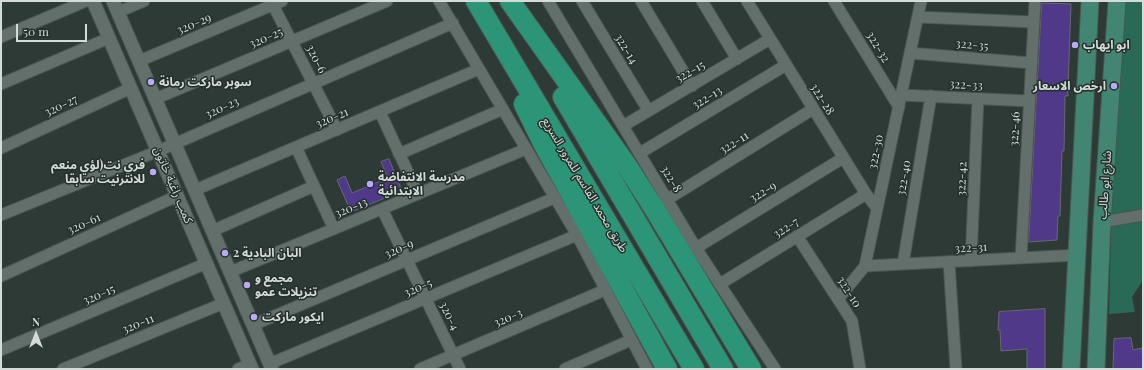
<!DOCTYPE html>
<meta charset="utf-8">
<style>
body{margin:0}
#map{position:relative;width:1144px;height:370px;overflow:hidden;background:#2e3a35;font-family:"Playfair Display",serif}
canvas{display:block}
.frame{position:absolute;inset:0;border:2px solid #d4dbd8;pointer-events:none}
.north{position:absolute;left:16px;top:314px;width:40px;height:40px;-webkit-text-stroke:3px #24302b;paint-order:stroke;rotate:0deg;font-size:11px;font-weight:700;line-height:16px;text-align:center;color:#d4dbd8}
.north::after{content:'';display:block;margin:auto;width:14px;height:18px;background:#d4dbd8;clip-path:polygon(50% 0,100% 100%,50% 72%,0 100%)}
.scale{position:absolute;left:16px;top:24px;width:71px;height:18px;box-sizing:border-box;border:2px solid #d4dbd8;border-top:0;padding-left:5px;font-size:12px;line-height:14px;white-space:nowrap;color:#d4dbd8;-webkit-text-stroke:3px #24302b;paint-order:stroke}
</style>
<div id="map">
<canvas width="1144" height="370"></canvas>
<div class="frame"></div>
<div class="north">N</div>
<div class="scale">50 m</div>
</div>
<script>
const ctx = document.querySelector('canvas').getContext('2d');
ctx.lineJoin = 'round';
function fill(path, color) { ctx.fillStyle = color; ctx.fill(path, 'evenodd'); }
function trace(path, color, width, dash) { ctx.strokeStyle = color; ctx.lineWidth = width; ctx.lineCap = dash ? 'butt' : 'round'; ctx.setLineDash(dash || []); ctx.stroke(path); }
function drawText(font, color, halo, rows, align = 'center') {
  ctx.font = font + ' "Playfair Display","Noto Sans Arabic",serif'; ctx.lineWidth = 3; ctx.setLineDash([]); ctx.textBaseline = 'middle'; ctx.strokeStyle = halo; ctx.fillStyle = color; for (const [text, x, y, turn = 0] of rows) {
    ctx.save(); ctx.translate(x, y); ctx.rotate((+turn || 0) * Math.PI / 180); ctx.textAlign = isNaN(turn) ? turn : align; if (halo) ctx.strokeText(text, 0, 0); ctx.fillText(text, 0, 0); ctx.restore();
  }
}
fill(new Path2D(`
 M1123,1h20v279l-11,17 3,15 -26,2 2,-84z`), '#286a56');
const building = new Path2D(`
 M1042,3l29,1 -3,83v9h-3l-1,55h-2l-2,65h-2l-1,24 -28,2z
 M389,159l13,32 -51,21 -14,-32 8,-4 7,17 36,-15 -7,-16z
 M1045,309v60h-18v-20l-26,2 -1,-21h-2l1,-18z
 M1131,338l2,12 9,-2 1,21h-30l1,-30z`);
fill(building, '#503989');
trace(building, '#696872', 1);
const minor = new Path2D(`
 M271,1l66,129
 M439,1l138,234 70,134
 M548,1l148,247 79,121
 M582,1l66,109
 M641,1l51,85
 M702,1l35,58
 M747,1l119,193 11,14
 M834,1l65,106
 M118,12l26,-11
 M918,17l116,5
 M1,37l85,-36
 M910,53l121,10
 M139,61l143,-60
 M1,84l108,-46
 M901,95l128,6
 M155,99l232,-98
 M380,112l38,82
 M623,126l147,-87
 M296,147l38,82
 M1,148l130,-60
 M640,153l146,-88
 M399,154l104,-45
 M195,190l284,-121
 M668,199l145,-90
 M382,209l78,160
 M1,215l157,-64 295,-128
 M1102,222l41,-7
 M212,231l102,-45
 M797,236l55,85 8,48
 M696,248l147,-90
 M1021,258l14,-257
 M971,261l7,-163
 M949,262l7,107
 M903,264l28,-168
 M865,266l213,-11
 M230,272l296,-123
 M1,276l176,-80
 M720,284l146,-90
 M838,299l27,-33 56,-265
 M253,325l301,-127
 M1,350l206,-87
 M269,364l308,-129
 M63,369l161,-66
 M238,369l12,-5
 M420,369l185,-79
 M565,369l66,-29`);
const tertiary = new Path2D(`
 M93,1l159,368
 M113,1l159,368`);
const primary = new Path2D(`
 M1071,369l19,-368
 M1096,369l6,-147 15,-221`);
const motorway = new Path2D(`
 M476,1l218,368
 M510,1l115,162 29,45 97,161
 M563,97l160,272
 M524,104l20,41 123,224`);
trace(minor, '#4b5551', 13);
trace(tertiary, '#4b5551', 15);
trace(primary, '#4b5551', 19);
trace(motorway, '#4b5551', 22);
trace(minor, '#626f6a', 11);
trace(tertiary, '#626f6a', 13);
trace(primary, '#428572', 17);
trace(motorway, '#2c9477', 20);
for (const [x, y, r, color] of [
 [1075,45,4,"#baaaf6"],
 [151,82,4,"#baaaf6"],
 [1114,86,4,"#baaaf6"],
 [153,172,4,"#baaaf6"],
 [370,184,4,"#baaaf6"],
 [225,253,4,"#baaaf6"],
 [247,285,4,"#baaaf6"],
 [254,317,4,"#baaaf6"]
]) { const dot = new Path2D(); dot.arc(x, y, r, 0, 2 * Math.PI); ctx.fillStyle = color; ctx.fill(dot); trace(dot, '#24302b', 1.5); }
drawText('12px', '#d4dbd8', '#24302b', [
 ["320-29",194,24,-23],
 ["320-25",266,38,-23],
 ["322-35",972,45,5],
 ["322-32",878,47,59],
 ["322-14",626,49,59],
 ["320-6",316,59,63],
 ["322-15",690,72,-30],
 ["322-33",966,85,3],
 ["322-13",707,98,-31],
 ["322-28",822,99,58],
 ["320-27",61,106,-25],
 ["320-23",222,108,-24],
 ["320-21",332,118,-23],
 ["322-46",1015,129,-87],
 ["322-11",734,143,-32],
 ["322-30",876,152,-78],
 ["322-40",904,178,-80],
 ["322-8",671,179,59],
 ["322-42",962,179,-88],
 ["كمب راغبة خاتون",173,185,67],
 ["طريق محمد القاسم للمرور السريع",585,185,59],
 ["شارع ابو طالب",1105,185,-86],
 ["322-9",763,192,-31],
 ["320-13",351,208,-22],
 ["320-61",84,224,-24],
 ["322-7",786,228,-32],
 ["322-31",971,248,-3],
 ["320-9",399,249,-23],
 ["320-5",418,288,-23],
 ["322-10",849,292,57],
 ["320-15",99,295,-23],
 ["320-4",449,316,64],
 ["320-3",508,318,-23],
 ["320-11",138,324,-22]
]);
drawText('bold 12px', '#d4dbd8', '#24302b', [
 ["ابو ايهاب",1083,45],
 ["سوبر ماركت رمانة",159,82],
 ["ارخص الاسعار",1106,86,"right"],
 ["فري نت(لؤي منعم",145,165,"right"],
 ["للانترنيت سابقا",145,179,"right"],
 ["مدرسة الانتفاضة",378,177],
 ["الابتدائية",378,191],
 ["البان البادية 2",233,253],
 ["مجمع و",255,278],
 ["تنزيلات عمو",255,292],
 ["ايكور ماركت",262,317]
], 'left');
</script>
